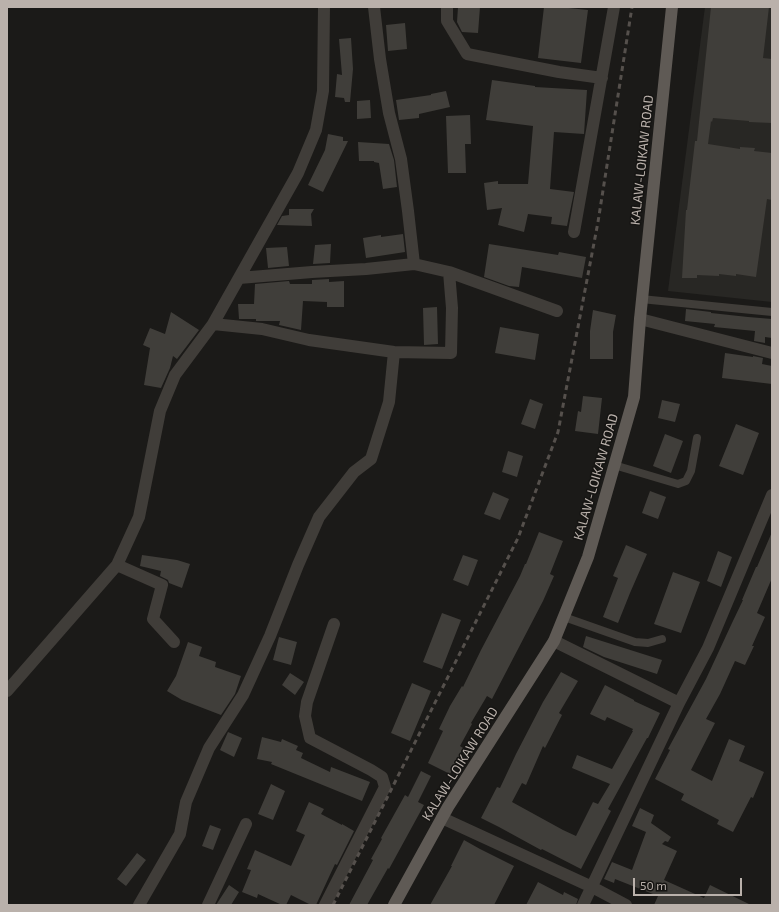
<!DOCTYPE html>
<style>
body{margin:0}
#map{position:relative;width:779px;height:912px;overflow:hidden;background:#1b1a18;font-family:"Exo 2",sans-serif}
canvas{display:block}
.frame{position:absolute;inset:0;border:8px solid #bab1ab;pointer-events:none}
.scale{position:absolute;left:633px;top:878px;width:109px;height:18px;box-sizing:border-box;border:2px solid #bab1ab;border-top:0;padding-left:5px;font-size:12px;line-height:14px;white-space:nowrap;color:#bab1ab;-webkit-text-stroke:3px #161513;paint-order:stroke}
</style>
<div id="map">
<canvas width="779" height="912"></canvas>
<div class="frame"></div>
<div class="scale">50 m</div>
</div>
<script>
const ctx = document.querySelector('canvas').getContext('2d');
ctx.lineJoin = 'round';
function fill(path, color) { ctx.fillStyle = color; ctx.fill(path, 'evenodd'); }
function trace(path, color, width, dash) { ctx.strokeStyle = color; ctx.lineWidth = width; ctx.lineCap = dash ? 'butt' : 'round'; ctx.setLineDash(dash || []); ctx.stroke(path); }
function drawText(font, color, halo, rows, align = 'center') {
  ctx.font = font + ' "Exo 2",sans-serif'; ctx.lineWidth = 3; ctx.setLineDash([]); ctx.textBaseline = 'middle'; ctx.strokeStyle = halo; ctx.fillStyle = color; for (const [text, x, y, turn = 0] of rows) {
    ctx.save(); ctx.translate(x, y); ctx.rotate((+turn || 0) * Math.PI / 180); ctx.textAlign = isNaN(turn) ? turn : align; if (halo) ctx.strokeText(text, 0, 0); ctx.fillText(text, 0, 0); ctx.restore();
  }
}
fill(new Path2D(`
 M705,7h67v295l-104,-11z`), '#282724');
fill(new Path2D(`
 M458,7h22l-2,26 -16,-1 -5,-10z
 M544,7h15l29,3 -7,53 -43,-5z
 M711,7h58l-6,51 9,1v64l-23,-1v-1l-36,-3 -1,4 -1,-1 -3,23 32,5v-2l15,1 -1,3 18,2v47l-5,-1 -11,78 -20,-3v2l-17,-2v2l-22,-1v3h-15l4,-68h1l8,-69h2z
 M405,23l2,26 -19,2 -2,-26z
 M351,38l2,31 -3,33h-5l-1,-4 -9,-1 2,-23 5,1 -3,-36z
 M492,80l43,6v1l52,3 -3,44 -30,-2 -4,57 24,3 -7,34 -16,-2 1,-7 -24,-3 -4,18 -26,-7 4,-17 -15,2 -3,-27 14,-2v3h30l5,-58 -47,-6z
 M446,91l4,16 -31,7v4l-20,2 -3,-20 35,-5v-1z
 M370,100l1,18 -14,1v-18z
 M470,115l1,29h-6l1,29h-18l-2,-57z
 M328,134l15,3v4h5l-25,51 -15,-7 17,-35z
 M358,142l31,2 5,16 3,27 -14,2 -4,-26 -5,-1v-1h-15z
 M289,209h25l-3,5 1,12 -35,-1 5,-9 7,-1z
 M403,234l2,18 -39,6 -3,-20 18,-3v2z
 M331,244l-1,19 -17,1 2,-19z
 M489,244l69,11 1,-3 27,5 -4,21 -60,-11 -3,20 -10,-1 -25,-9z
 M287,247l2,19 -21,2 -2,-20z
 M329,279v3l15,-1v26h-17v-5l-24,-1 -2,29 -22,-5 1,-4h-24v-2h-17l-1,-15h16l1,-20 34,-3 1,3h22v-4z
 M437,307l1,37 -14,1 -1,-37z
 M686,309l25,3v1l37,4 24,2v19l-7,-1v6l-11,-2 1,-10 -41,-4 1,-3 -30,-3z
 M593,310l23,5 -3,17v27h-23v-28z
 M171,312l28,18 -22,29 -4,-3 -3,12 -9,20 -17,-3 6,-37 -7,-3 7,-17 15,6z
 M500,327l39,7 -4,26 -40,-7z
 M725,353l28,4v-1l10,2 -1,6 10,2v18l-50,-6z
 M583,396l19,2 -4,36 -23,-3 3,-20 3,1z
 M530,399l13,5 -8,25 -14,-5z
 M662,400l18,4 -5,18 -17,-4z
 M736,424l23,9 -16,42 -24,-9z
 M665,434l18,7 -12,32 -18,-7z
 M508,451l15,5 -6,21 -15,-5z
 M650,491l16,6 -8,22 -16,-6z
 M493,492l16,7 -9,21 -16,-6z
 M539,532l24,9 -13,33 4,2 -11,25 -51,98 -5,-3 -16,27 1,1 -12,22 3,2 -13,26 -22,-11 15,-32 -4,-2 11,-23 12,-20 1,1 18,-37 39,-74 5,-12h1z
 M772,532v46l-15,35 8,4 -13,29h2l-9,19 -10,-4 -15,33 -14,25 9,4 -24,47 21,11 17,-42 16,7 -6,15 25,11 -11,26 -2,-1 -18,35 -16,-8 2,-4 -38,-20 3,-6 -29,-15 15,-29 -2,-1 38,-70 26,-56 11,-23h-1l14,-33h1z
 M626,545l21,9 -17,39 -12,30 -15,-6 15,-39 -5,-2z
 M718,551l14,6 -11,30 -14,-6z
 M142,555l35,5 13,4 -8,24 -13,-5 -1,-3 -8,-4 1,-5 -21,-5z
 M463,555l15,5 -10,26 -15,-6z
 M673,572l27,10 -19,51 -27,-9z
 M442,613l19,7 -19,49 -19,-7z
 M586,636l76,24 -5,14 -53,-17 -21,-10z
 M279,637l18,5 -6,23 -18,-5z
 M188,642l14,5 -3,9 17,6 -1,5 26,9 -6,18 -14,21 -39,-15 -15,-9 9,-15z
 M561,672l17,9 -19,32 3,2 -17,33 -2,-2 -17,39 -4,-2 -10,19 51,28 13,6 17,-34 5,2 12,-20 -38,-16 5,-13 35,14 21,-38h-1l1,-2 -26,-12 -2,4 -15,-7 15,-29 29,15v1l26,12 -12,25h-1l-39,71 3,2 -30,58 -39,-20 -1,1 -42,-23 -18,-9 16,-31 3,1 16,-34 27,-52z
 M290,673l14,9 -9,13 -13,-10z
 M412,683l19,8 -21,50 -19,-8z
 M228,732l14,6 -8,19 -14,-7z
 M262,737l19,5 1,-3 16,7 -2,4 7,3 -2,5 29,14 1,-5 39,15 -8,19 -91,-37 1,-2 -15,-3z
 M421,771l10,5 -13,26 6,3 -35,64 -1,-1 -21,37h-18l24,-45 -2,-1 11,-20 -1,-1 24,-43 3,2z
 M271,784l14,7 -12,29 -15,-6z
 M309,802l15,7 -3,5 21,11v-1l12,7 -17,34 -2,-1 -19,41h-5l-20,-10 -5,10h-4l-24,-11 -1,4 -15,-6 9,-22 -4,-1 8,-19 36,16 14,-31 -9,-4z
 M640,808l14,7 -3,8 20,14 -3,5 -3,-1 -3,3 15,7 -13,29 40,18 6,-13 41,20h-97l4,-9 -43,-17 -1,4 -10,-4 8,-17 20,8 14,-38 -14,-6z
 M210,825l11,4 -8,21 -11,-4z
 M464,840l16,9 34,17 -20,39h-64l22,-39h-1z
 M137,853l9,7 -20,26 -9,-7z
 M538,882l25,13 1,-3 14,7 -2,6h-50z
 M229,885l10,7 -8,13h-15z`), '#403e3a');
trace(new Path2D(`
 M641,299l131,13
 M614,465l64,19 8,-3 5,-10 6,-33
 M564,617l71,25 13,1 14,-4`), '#403d39', 8);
trace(new Path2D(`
 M374,7l6,52 9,54 12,46 7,52 6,53
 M447,7v14l20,33 92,18 43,6
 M574,232l40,-225
 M239,278l73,-6 54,-3 48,-5 35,8 108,39
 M640,319l132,34
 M213,324l49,5 47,11 85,12 57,1 1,-45 -3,-36
 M117,565l45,20 -9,34 21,23
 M554,641l125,62
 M7,691l110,-126 22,-48 21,-106 15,-36 38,-51 85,-151 18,-43 7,-39 1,-84
 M442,818l150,69 34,18
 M139,905l41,-71 6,-32 23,-54 34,-53 27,-59 28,-71 21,-48 35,-45 17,-13 18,-57 5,-50
 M208,905l38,-81
 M325,905l60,-118 -3,-10 -11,-7 -61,-32 -5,-22 2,-14 27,-78
 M583,905l96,-202 29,-55 64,-153`), '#403d39', 12);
trace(new Path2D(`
 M394,905l54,-98 106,-166 34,-84 46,-160 6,-78 32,-312`), '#5f5a55', 12);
trace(new Path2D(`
 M333,905l185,-367 40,-106 40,-210 34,-215`), '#55504c', 3, [5, 4]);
drawText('13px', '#bab1ab', '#161513', [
 ["KALAW-LOIKAW ROAD",642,160,-84],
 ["KALAW-LOIKAW ROAD",596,477,-74],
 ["KALAW-LOIKAW ROAD",460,764,-58]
]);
</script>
